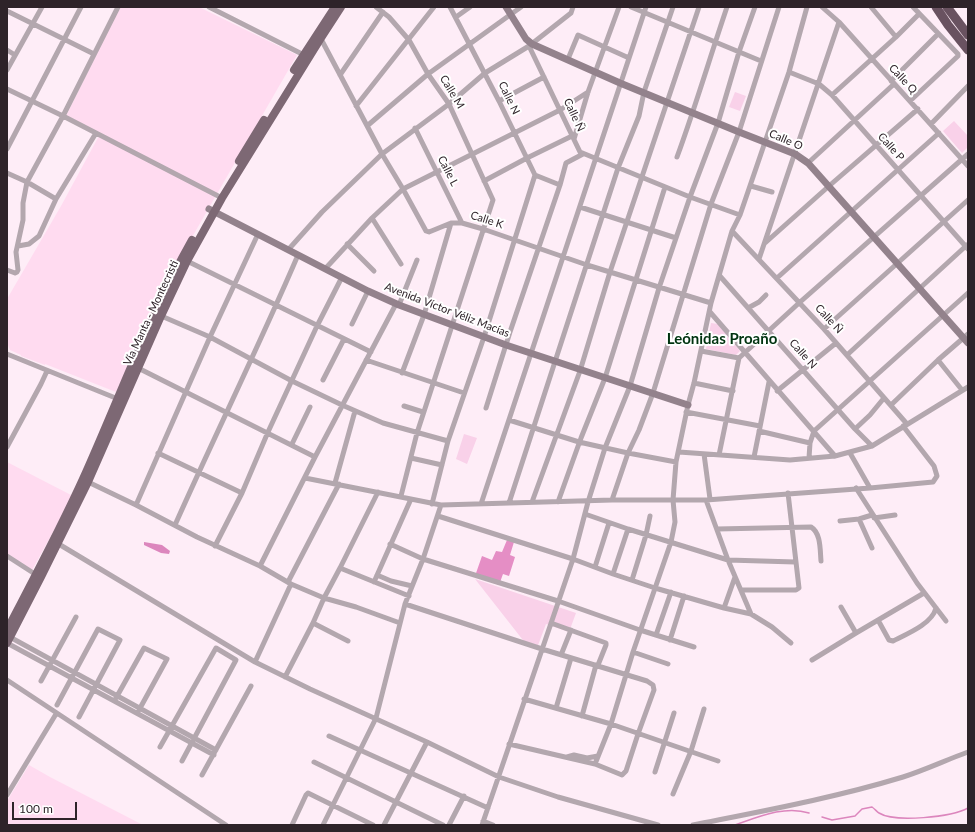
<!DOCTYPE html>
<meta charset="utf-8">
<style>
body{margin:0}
#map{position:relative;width:975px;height:832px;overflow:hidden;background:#feedf7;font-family:Lato,sans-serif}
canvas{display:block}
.frame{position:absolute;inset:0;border:8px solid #2e2329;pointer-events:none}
.scale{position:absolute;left:12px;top:802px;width:65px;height:18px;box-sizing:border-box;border:2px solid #2e2329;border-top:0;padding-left:5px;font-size:12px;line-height:14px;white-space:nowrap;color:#2e2329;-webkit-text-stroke:3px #fff;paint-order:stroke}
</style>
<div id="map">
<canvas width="975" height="832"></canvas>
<div class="frame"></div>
<div class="scale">100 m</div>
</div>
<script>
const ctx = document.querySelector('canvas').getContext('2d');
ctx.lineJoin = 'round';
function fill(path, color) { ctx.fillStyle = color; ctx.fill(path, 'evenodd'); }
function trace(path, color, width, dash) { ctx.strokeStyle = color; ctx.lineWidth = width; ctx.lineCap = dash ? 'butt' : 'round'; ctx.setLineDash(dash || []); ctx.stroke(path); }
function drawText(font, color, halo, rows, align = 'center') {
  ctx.font = font + ' Lato,sans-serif'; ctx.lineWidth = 4; ctx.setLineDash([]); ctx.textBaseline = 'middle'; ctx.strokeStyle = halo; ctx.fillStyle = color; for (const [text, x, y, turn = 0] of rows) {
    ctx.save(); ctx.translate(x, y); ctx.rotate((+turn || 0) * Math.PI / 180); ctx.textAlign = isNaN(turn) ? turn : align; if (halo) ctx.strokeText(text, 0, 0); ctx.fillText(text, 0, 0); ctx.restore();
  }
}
fill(new Path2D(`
 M120,7h79l98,48 -121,210 -60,127 -71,-28v1l-24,-9v-1l-11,-5 -3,-7v-44l54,-93 39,-72 -34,-18z
 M7,462l66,34 -42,76 -24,-15z
 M29,765l21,12 93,48h-136v-24z`), '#ffdbf0');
fill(new Path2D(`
 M735,92l11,4 -6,15 -11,-4z
 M954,121l14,15v11l-6,6 -19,-22z
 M711,323l7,1 22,27 -4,4 -30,-6z
 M464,434l13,4 -10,26 -11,-5z
 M475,579l101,34 -7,19 -23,-8 -9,24 -11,-4z`), '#f9d1e9');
fill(new Path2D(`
 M507,540l7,2 -4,13 5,2 -6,19 -6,-2 -4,11 -24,-9 7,-20 10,4 4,-9 6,1z`), '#e58ec5');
fill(new Path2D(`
 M144,542l18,3 8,6 -1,3 -8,-1 -17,-8z`), '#dc86bd');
trace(new Path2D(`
 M822,817l10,3 23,-4 7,-7 10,-2c3,2 5,5 7,6 16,10 73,4 89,-5
 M735,825c23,-8 50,-20 74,-12`), '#dc86bd', 1.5);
trace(new Path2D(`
 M209,7l97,49
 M376,7l13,10 20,23 19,34 21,30 44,96 -76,233 -16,63
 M450,7l49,94 36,74 25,10
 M631,7l130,54
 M822,7l17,15 129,144
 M871,7l25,30
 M7,11l87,43
 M456,17l14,-10
 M320,37l62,117 21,35 23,42 3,1 22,-9h11l21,6 104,36 124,38
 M529,46l51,106 110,45 50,18
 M7,50l8,5
 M568,59l10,-24 51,23
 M7,70l35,-63
 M789,72l30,12 13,11 136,154
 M340,75l43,-63
 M891,81l47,-47
 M7,89l56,27 159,82
 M832,95l64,-58 23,-23 -1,-2
 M499,101l45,-24
 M910,101l48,-45v-2l-45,-47
 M356,106l78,-99
 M931,124l37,-38
 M367,126l61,-52 93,-67
 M415,128l47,95
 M574,139l14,-47 31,-85
 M7,149l74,-142
 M677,157c18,-49 33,-100 50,-150
 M808,163l86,-79
 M7,173l20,9 29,17 -17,37 -10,8 -11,2
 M484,181l43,-23 45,-22
 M751,186l21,6
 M56,199l40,-66
 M580,207l96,31
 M372,218l29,46
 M732,231l92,98 83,95
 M765,243l64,-57 89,-77
 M347,244l27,27
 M288,250l34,-38 60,-58 67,-50 36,-31 44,-27 42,-33 2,-6
 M759,259l80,-237
 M185,260l186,92
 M325,269l47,-51 31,-29 157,-79 28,-18
 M7,270l8,3 2,-1 1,-2 -2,-18 7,-32v-17l4,-21 36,-66 55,-109
 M719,275l136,154 17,17
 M777,278l162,-145
 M399,305l18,-45
 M748,308l11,-6 7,-7
 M710,312l125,144
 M159,315l51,22 82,44 50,24 41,18 65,18
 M352,324l16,-33
 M824,329l144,-129
 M701,351l38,7
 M7,354l111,45
 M847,355l120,-110
 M366,360l98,33
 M938,360l24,30
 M136,367l179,90
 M402,373l22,-58 27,-92
 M323,380l21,-41
 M694,383l39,8
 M777,391l59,-48
 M891,405l47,-45 30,-26
 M404,406l19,6
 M486,408l24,-76 50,-147 6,-22 17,-9
 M686,412l74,14
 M509,420l70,22 49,11 48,9
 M855,429l15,-14 14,-17
 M759,431l51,12
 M292,444l18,-37
 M7,447l34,-63 6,-13
 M679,452l111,8 45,-4 37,-10 96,-59
 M158,453l84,40
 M850,453l20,35
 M704,454l6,45
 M719,455l20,-97 60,-55 169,-149
 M754,457l15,-75
 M411,458l31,7
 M809,458l1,-15 4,-12 154,-138
 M305,478l136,27 171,-5h94l164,-12 63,-6 4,-6 -3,-10 -31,-40
 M86,481l50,24 61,32 63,29 31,18 33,14 32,9 44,16
 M335,483l20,-72
 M856,488l61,95 29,38
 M612,500l16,-47 11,-23 14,-37 58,-189 28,-72 40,-125
 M706,500l22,60 23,54
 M532,502l48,-131 30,-99 89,-265
 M558,502l23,-64 24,-60 60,-191
 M509,503l109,-335 21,-52 5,-24 29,-85
 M432,504l16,-63 36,-104 51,-162
 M481,504l165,-497
 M136,505l74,-168 48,-103
 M585,514l43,15 100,31 67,2
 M438,516l135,43 40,15 42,14 69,20 27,6 21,13 19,16
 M874,518l21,-3
 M859,519l13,29
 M840,521l19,-2 13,-4
 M175,525c40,-90 84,-179 123,-270
 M717,529l94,-2c10,6 9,23 10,34
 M57,543l198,119 55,27 117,53 72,35 59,20 100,28
 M390,544l33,15 135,42 82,29 54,17
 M215,546l27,-53 26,-61 49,-106 25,-49
 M7,556l31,20
 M260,566l55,-109 81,-153
 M595,567l14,-44
 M340,568l69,28
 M613,574l15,-45
 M377,575l14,6 21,5
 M632,580l14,-45 4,-19
 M288,582l51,-98
 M374,582l37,-83
 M741,590h55l3,-2 -11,-95
 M405,604l137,45 105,32 6,4 1,5 -16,44 -12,37 -4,4 -27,-11 -86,-20
 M841,607l15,26 68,-40
 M724,608l11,-31
 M878,620l11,20 4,1c14,-7 39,-17 43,-33
 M313,623l35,18
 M551,623l55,20v2l-8,20
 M656,635l15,-43
 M8,636l208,114
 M670,640l14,-44
 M7,643l207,112
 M633,652l35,12
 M561,655l10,-25
 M812,660l44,-27
 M255,662l36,-78
 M285,677l28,-54 11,-25 16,-30 38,-76
 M7,680l219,145
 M41,681l35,-64
 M116,698l28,-50 23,11 -28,51
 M524,699l87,25 107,37
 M57,705l41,-76 22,11 -41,77
 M556,708l15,-50
 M582,716l14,-51
 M329,736l159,72
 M160,747l56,-99 20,12 -54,101
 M567,757l7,-2 13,3 11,-2
 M314,762l129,63
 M595,764l16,-40 22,-72 38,-110 4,-20 -2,-22 3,-38 12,-57 6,-22 17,-80 21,-72 8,-16 49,-143 18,-65
 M655,772l19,-59
 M202,775l49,-89
 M673,794l18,-43 13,-42
 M7,795l49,-81
 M483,821l10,4
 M292,825l14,-30 2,-2 65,32
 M323,825l53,-107 29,-114 18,-45 18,-54
 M384,825l43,-83
 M449,825l15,-29
 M482,825l91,-266 15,-57 17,-54 25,-62 29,-98 31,-91 28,-74 21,-71 16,-45
 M693,825c70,-14 141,-27 210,-48 22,-7 43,-17 65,-25`), '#b3a7ae', 5);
trace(new Path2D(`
 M506,7l20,32 6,5 88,39 119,49 56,22 13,9 160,180
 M209,209l159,82 31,14 107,40 182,60`), '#93828c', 7);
trace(new Path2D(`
 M294,70l41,-63
 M239,161l25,-41
 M7,630c26,-50 53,-100 76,-151 36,-80 66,-163 109,-239
 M7,643l34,-66 47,-95 73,-166 26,-55 35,-63 99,-160 20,-31`), '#7d6874', 8);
trace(new Path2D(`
 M936,7l12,18 20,25
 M947,7l21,28`), '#695260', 9);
drawText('11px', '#2e2329', '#fff', [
 ["Calle Q",903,79,47],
 ["Calle M",452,92,59],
 ["Calle N",509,98,64],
 ["Calle Ñ",574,115,65],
 ["Calle O",786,140,23],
 ["Calle P",891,147,48],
 ["Calle L",448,171,63],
 ["Calle K",487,220,18],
 ["Avenida Víctor Véliz Macías",447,310,21],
 ["Vía Manta - Montecristi",151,313,-65],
 ["Calle Ñ",829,319,47],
 ["Calle N",803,354,48]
]);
drawText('bold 15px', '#003310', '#fff', [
 ["Leónidas Proaño",722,339]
]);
</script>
